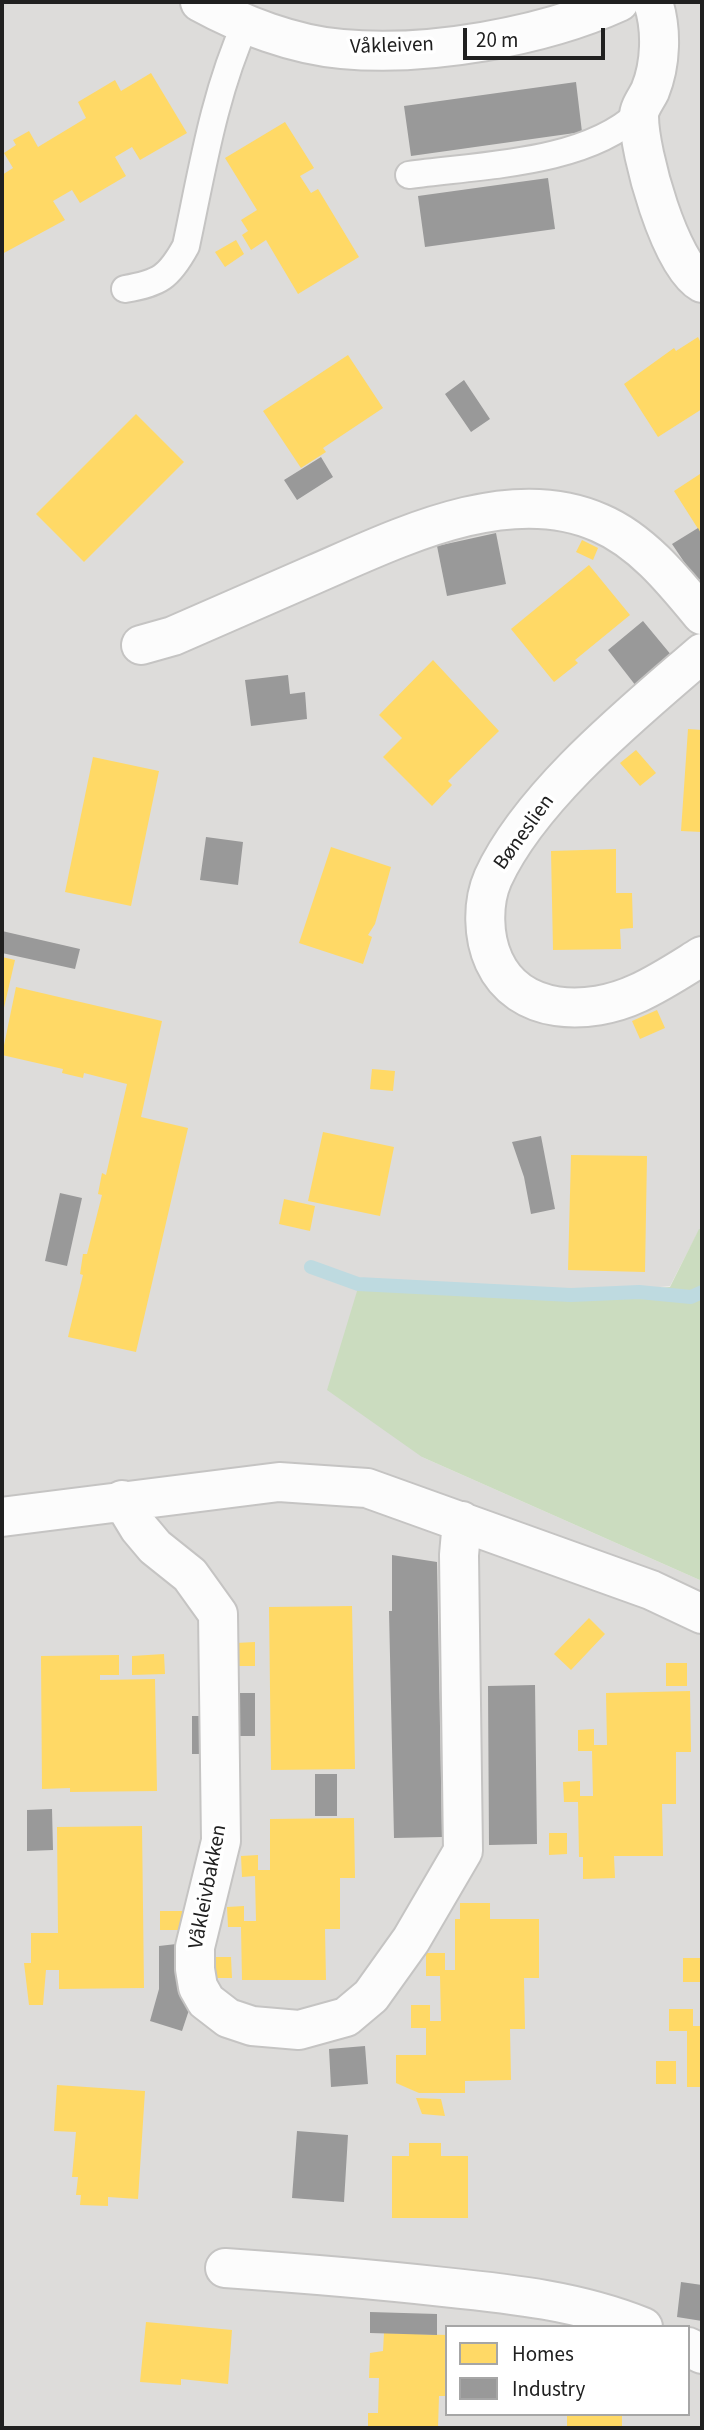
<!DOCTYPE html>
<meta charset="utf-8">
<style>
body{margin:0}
#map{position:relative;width:704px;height:2430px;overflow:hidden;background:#eeece9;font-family:"Source Sans 3",sans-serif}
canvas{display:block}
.frame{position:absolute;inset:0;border:4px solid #202020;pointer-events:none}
.legend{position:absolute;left:445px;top:2325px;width:245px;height:91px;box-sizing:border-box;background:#fff;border:2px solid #a6a6a6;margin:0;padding:9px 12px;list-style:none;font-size:21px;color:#202020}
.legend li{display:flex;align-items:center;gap:14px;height:35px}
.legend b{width:35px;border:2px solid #a6a6a6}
.scale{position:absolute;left:463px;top:28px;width:142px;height:32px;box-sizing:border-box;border:4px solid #202020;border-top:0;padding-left:9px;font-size:21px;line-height:24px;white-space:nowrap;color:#202020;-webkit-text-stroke:5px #fff;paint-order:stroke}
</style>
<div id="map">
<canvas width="704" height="2430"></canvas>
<div class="frame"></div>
<ul class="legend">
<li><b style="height:19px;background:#ffd966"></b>Homes</li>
<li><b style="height:19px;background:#999"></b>Industry</li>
</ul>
<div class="scale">20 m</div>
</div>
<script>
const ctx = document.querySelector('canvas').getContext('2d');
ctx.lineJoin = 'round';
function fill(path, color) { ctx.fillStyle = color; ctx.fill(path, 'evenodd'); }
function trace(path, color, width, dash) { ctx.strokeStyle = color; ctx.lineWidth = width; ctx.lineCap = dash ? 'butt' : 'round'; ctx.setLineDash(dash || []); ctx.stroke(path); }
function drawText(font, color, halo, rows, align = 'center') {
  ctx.font = font + ' "Source Sans 3",sans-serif'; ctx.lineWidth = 7; ctx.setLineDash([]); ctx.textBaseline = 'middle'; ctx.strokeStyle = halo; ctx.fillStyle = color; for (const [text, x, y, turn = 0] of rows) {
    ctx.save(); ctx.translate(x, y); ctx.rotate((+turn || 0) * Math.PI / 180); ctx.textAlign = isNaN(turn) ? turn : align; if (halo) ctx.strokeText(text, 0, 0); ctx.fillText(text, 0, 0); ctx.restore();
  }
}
fill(new Path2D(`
 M2,2h700v1227l-3,1 -29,56 -128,13 -181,-21 61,179 280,124v847h-700zM447,2327h241v87h-241z`), '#dddcda');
fill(new Path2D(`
 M699,1229h3v352l-280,-124 -95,-67 34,-112 181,21 128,-12z`), '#cbdcbf');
fill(new Path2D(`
 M151,73l36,60 -47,27 -8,-13 -17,10 11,19 -46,27 -8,-13 -19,11 12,19 -63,34v-79l11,-7 -9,-15 12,-8 -3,-5 16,-9 9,16 48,-29 -8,-16 37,-22 6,11z
 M285,122l29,46 -14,8 11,17 7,-4 41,68 -61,37 -32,-54 -15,10 -9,-15 6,-4 -7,-11 16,-10 -32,-52z
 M236,240l8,14 -19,13 -10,-15z
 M698,337l4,8v64l-44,28 -34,-53 50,-36 2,3z
 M348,355l35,53 -60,40 3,4 -25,16 -38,-57z
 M136,414l48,48 -100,100 -48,-48z
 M700,474l2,3v58l-28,-44z
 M582,540l16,8 -5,12 -17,-8z
 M589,565l41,50 -55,45 3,3 -24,19 -43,-53z
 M433,660l66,71 -51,50 4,4 -20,21 -49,-49 19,-19 -23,-23z
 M688,729l14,1v102l-21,-1z
 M636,750l20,23 -16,13 -20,-23z
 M93,757l66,14 -28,135 -66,-14z
 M331,847l60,20 -16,57 -7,11 4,2 -9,27 -64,-21z
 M616,849v44h16l1,35 -13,1 1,20 -68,1 -2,-99z
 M2,957l13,3 -12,52 -1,-1z
 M16,987l146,34 -21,96 47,11 -52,224 -68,-15 15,-62 -3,-1 3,-20h4l15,-59 -4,-1 4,-21 4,2 21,-91 -43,-11 -1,5 -21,-5 1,-4 -61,-14z
 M657,1010l8,18 -25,11 -8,-18z
 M372,1069l23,2 -2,20 -23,-2z
 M323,1132l71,15 -14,69 -72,-15z
 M571,1155l76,1 -2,116 -77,-2z
 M284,1199l31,7 -5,25 -31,-7z
 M352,1606l3,163 -84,1 -2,-163z
 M589,1618l16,16 -34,36 -17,-16z
 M255,1642v24h-19v-23z
 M164,1654l1,20 -33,1v-19z
 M119,1655v20h-19v5l55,-1 2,112 -87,1v-4l-28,1 -1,-133z
 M666,1663h21v23h-21z
 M690,1691l1,61h-15v52h-14l1,52h-49l1,22 -32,1v-22h-4l-1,-55h-14l-1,-20 17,-1v15h13l-1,-45h-14v-21l16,-1v16h13l-1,-52z
 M354,1818l1,60h-15v51h-15l1,51h-84l-1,-53h-13l-1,-20 17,-1v15h12l-1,-45 -13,1 -1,-21 17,-1v15h12v-51z
 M142,1826l2,162 -85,1v-19h-13l-3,35h-14l-5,-42h7v-30h27l-1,-106z
 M549,1833h18v21l-18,1z
 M460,1903h30v16h49v59h-15l1,51h-15l1,51 -46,1v12h-46l-23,-10v-28h30v-27h-15v-23h19v16h11l-1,-45h-14v-23h19v17h10v-51h5z
 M160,1911h24v19h-24z
 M212,1957h19l1,21h-19z
 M683,1958h19v24h-19z
 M669,2009h24v17h9v61h-15v-56h-18z
 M656,2061h20v23h-20z
 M57,2085l88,6 -7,108 -30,-2v9l-28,-1 1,-10h-5l2,-18h-6l4,-45 -22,-1z
 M416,2098l25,1 4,17 -23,-2z
 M409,2143h32v13h27v62h-76v-62h17z
 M146,2322l86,8 -4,54 -47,-5v6l-41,-3z
 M384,2333l63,2v61h-8l-1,32h-70v-15h10l1,-35h-10l1,-25 13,-2z
 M567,2414h55v14h-55z`), '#ffd966');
fill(new Path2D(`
 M576,82l6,50 -171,24 -7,-50z
 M548,178l7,51 -130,18 -7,-51z
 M464,380l26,39 -19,13 -26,-38z
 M321,457l12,20 -36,23 -13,-20z
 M698,528l4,7v43l-5,3 -25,-37z
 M496,533l10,51 -59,12 -10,-50z
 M643,621l29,35 -36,30 -28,-36z
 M288,675l2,19 15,-2 2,27 -56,7 -6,-46z
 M206,837l37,5 -5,43 -38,-5z
 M2,931l78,18 -5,20 -73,-16z
 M541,1136l14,73 -24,5 -7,-37 -12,-35z
 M60,1193l22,5 -15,68 -22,-5z
 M392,1555l45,7 5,275 -48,1 -5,-227h3z
 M535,1685l2,159 -48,1 -1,-159z
 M235,1693h20v43h-19z
 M192,1716h13l6,38h-19z
 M315,1774h22v42h-22z
 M52,1809l1,41 -26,1v-41z
 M185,1943l5,64 -8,24 -32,-10 9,-32v-43z
 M365,2046l3,38 -37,3 -2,-38z
 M297,2131l51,4 -4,67 -52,-4z
 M681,2282l21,3v36l-25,-4z
 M370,2312l67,2v21l-67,-2z`), '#999');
trace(new Path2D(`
 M311,1267l47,17 213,11 68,-3 52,5 11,-5`), '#bedae0', 14);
const service = new Path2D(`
 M409,175c72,-10 175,-11 229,-61
 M125,289c35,-6 44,-12 61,-43 16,-75 28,-153 60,-223`);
const minor = new Path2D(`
 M653,2c9,27 8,62 -3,89 -4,8 -11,17 -11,25 0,37 31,149 63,167
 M141,645l32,-9c47,-21 95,-41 142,-62 83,-36 194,-92 285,-51 42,18 74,58 102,92
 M702,653c-68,59 -171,142 -209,225 -11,25 -10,59 1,83 25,55 95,55 144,32 22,-10 43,-24 64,-37
 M122,1500l17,28 16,19 35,28 28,39 3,227 -26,106v22l3,18 8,14 22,17 24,8 47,4 47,-13 25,-21 40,-56 52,-89 -4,-296 3,-34
 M2,1517l277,-35 88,6 284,102 51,24
 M225,2268c73,5 146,11 219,19 68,7 135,14 199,40
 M688,2347l14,7`);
const tertiary = new Path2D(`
 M200,2c42,23 94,43 142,47 85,8 200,-12 277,-47`);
trace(service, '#c5c4c3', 30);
trace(minor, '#c5c4c3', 42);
trace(tertiary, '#c5c4c3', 42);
trace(service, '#fcfcfc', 26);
trace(minor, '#fcfcfc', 38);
trace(tertiary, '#fcfcfc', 38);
drawText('21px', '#202020', '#fff', [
 ["Våkleiven",392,47,-2],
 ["Bøneslien",525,833,-54],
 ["Våkleivbakken",209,1887,-79]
]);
</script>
